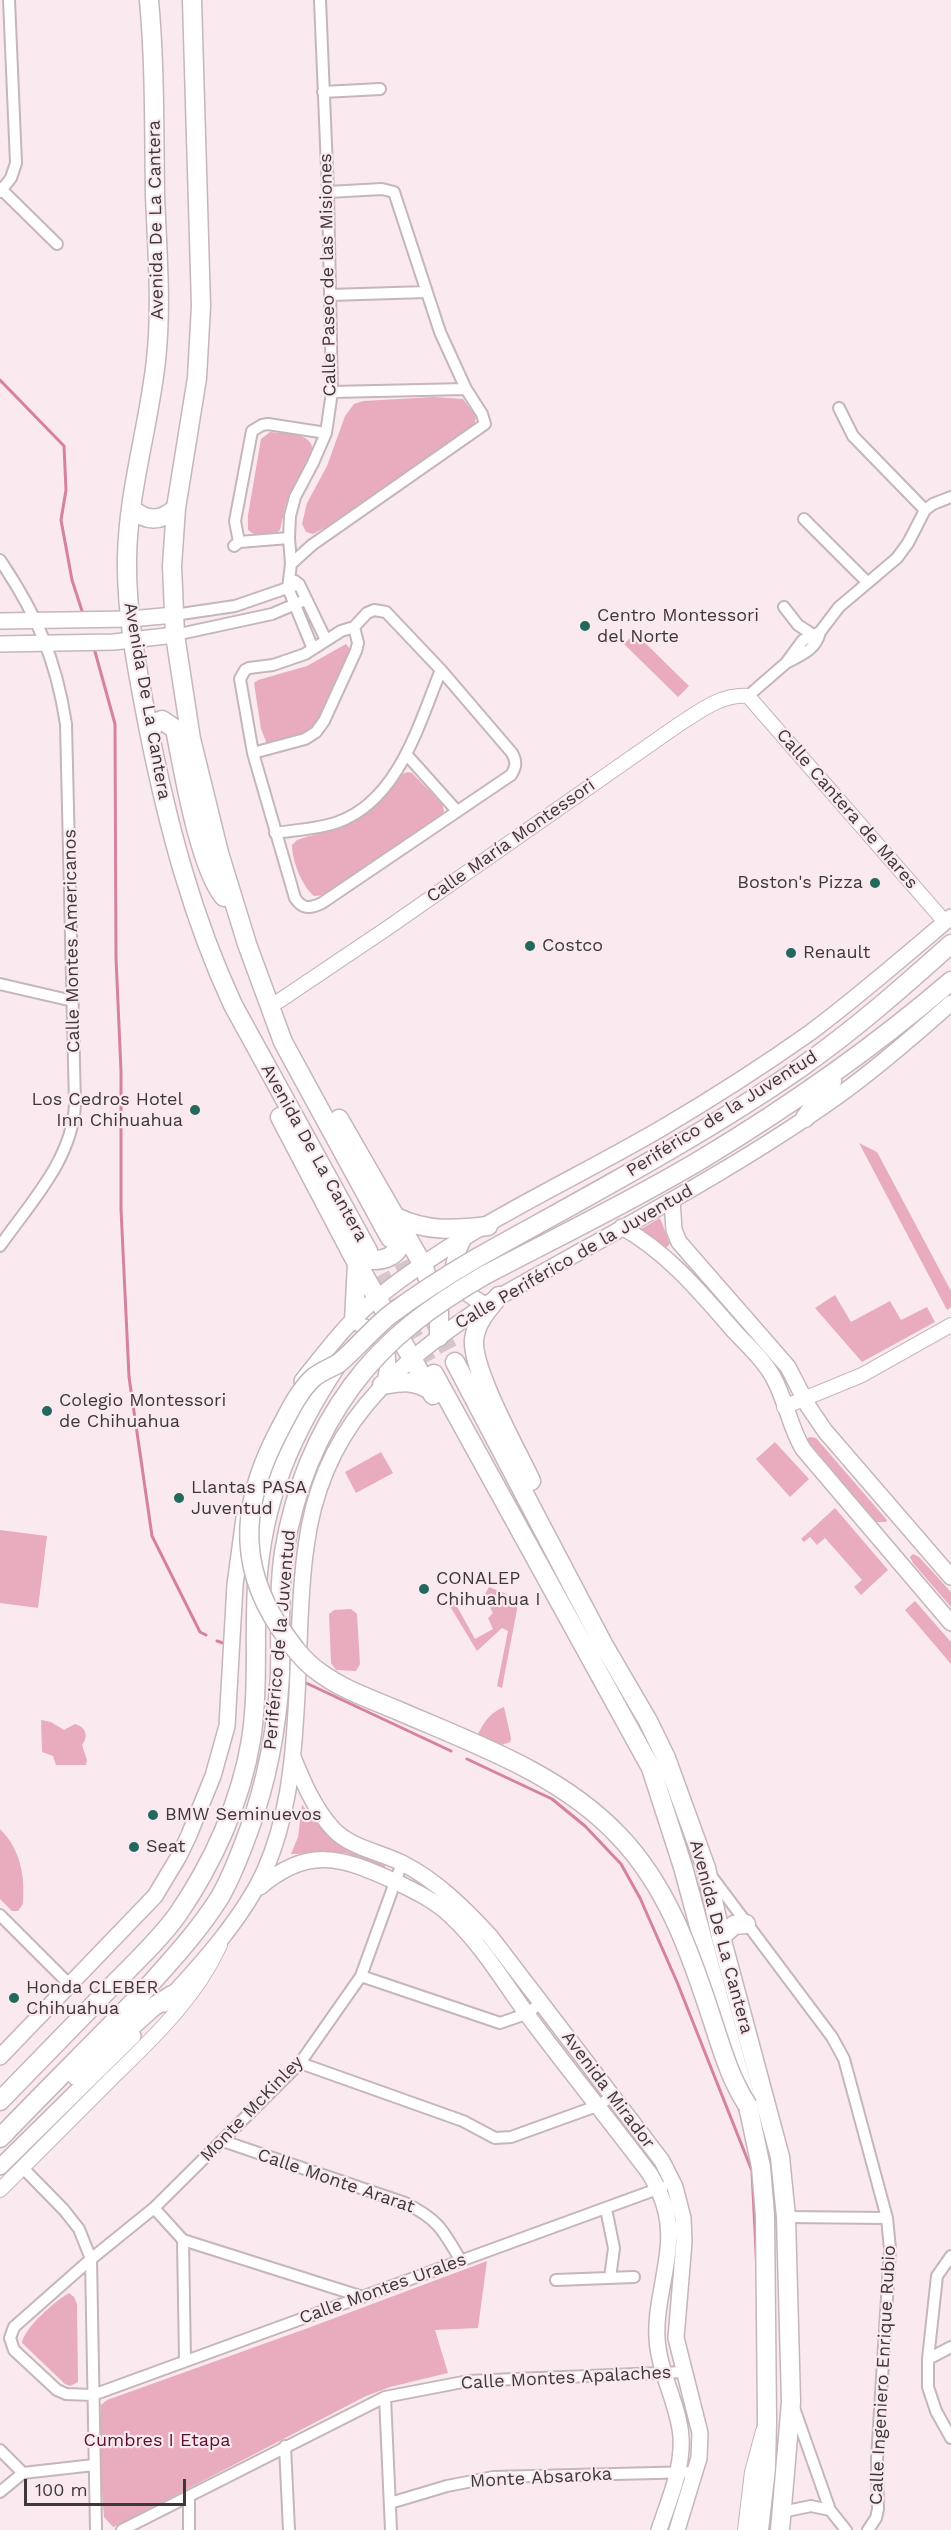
<!DOCTYPE html>
<meta charset="utf-8">
<style>
body{margin:0}
#map{position:relative;width:951px;height:2530px;overflow:hidden;background:#faeaef;font-family:"Work Sans",sans-serif}
canvas{display:block}
.scale{position:absolute;left:24px;top:2479px;width:162px;height:27px;box-sizing:border-box;border:3px solid #3e3839;border-top:0;padding-left:8px;font-size:18px;line-height:21px;white-space:nowrap;color:#3e3839;-webkit-text-stroke:4px #faeaef;paint-order:stroke}
</style>
<div id="map">
<canvas width="951" height="2530"></canvas>
<div class="scale">100 m</div>
</div>
<script>
const ctx = document.querySelector('canvas').getContext('2d');
ctx.lineJoin = 'round';
function fill(path, color) { ctx.fillStyle = color; ctx.fill(path, 'evenodd'); }
function trace(path, color, width, dash) { ctx.strokeStyle = color; ctx.lineWidth = width; ctx.lineCap = dash ? 'butt' : 'round'; ctx.setLineDash(dash || []); ctx.stroke(path); }
function drawText(font, color, halo, rows, align = 'center') {
  ctx.font = font + ' "Work Sans",sans-serif'; ctx.lineWidth = 4.5; ctx.setLineDash([]); ctx.textBaseline = 'middle'; ctx.strokeStyle = halo; ctx.fillStyle = color; for (const [text, x, y, turn = 0] of rows) {
    ctx.save(); ctx.translate(x, y); ctx.rotate((+turn || 0) * Math.PI / 180); ctx.textAlign = isNaN(turn) ? turn : align; if (halo) ctx.strokeText(text, 0, 0); ctx.fillText(text, 0, 0); ctx.restore();
  }
}
fill(new Path2D(`
 M434,397l29,2 13,17 -2,13 -144,96 -17,9 -7,-2 -4,-8 5,-21 20,-37 18,-50 9,-12 9,-3z
 M270,432c15,2 42,-1 43,19l-27,52 -6,27c-8,8 -23,8 -32,0v-15l13,-76z
 M635,633l54,53 -11,11 -54,-53z
 M346,644l5,6 -1,4 -30,67 -11,15 -42,8 -6,-15 -7,-46 4,-3 49,-14z
 M408,772l4,1 30,31 2,7 -3,6 -115,78 -12,1c-12,-10 -22,-35 -22,-51l5,-5c51,-16 71,-22 105,-66z
 M859,1143l18,9 74,139v16l-4,3z
 M660,1218l10,26 -4,4 -25,-19z
 M835,1295l16,27 39,-21 11,19 26,-13 8,15 -73,40 -47,-54z
 M810,1437l6,1 71,82 -1,2h-10l-70,-83z
 M775,1442l34,37 -19,18 -34,-38z
 M381,1452l12,21 -37,20 -11,-21z
 M835,1508l53,62 -27,25 -7,-8 8,-7 -37,-42 -8,7 -7,-8 -6,5 -3,-3z
 M0,1530l47,6 -9,72 -38,-5z
 M913,1554l6,3 32,35v15l-38,-44 -3,-6z
 M489,1587l30,12 -17,89 -5,-2 11,-55 -6,-3 -25,23 -29,-48 6,-2 21,38 18,-10 -5,-11 5,-5 -9,-17z
 M915,1601l36,41v22l-46,-54z
 M351,1609l6,5 3,50 -4,7 -20,-1 -5,-7 -2,-49 5,-4z
 M504,1707l7,31 -1,4 -25,9 -11,-9c8,-16 13,-28 30,-35z
 M41,1720l10,2 13,8 11,-6c11,3 14,12 7,21l5,15 -1,5h-30l-3,-9 -11,-4z
 M302,1805l31,35 52,23v4l-3,2 -36,-16 -55,1 7,-17z
 M0,1829c21,21 25,47 23,75l-5,7h-6l-12,-12z
 M487,2261l-9,67 -43,2 13,43 -58,14 -24,9 -246,128 -7,3 -9,-10 -4,-49 1,-63 6,-5 201,-72z
 M69,2293l5,4 3,7 1,78 -8,4 -5,-2 -43,-41c2,-15 33,-42 47,-50z`), '#e8acbe');
trace(new Path2D(`
 M0,380l64,66 2,44 -5,30 11,60 11,34
 M94,648l21,76 1,234 5,113v138l8,168 23,159 48,96 6,3
 M217,1641l6,2
 M304,1682l147,69
 M467,1759l85,40 33,27 36,38 19,34 37,84 75,189 5,100`), '#d5829e', 3);
trace(new Path2D(`
 M390,1238l65,124
 M368,1251l66,123`), '#d4c6cb', 18, [18, 9]);
const minor = new Path2D(`
 M323,92l57,-3
 M0,188l57,56
 M0,192l11,-14 5,-15 -7,-163
 M330,295l96,-3
 M332,392l134,-3
 M839,408l14,28 72,74
 M804,519l63,63
 M239,542l-4,-21 17,-90 10,-6 6,-1 58,9
 M234,546l5,-4 50,-4
 M0,560c37,55 56,99 66,164l9,381c-3,55 -45,98 -75,141
 M291,564l21,-19 173,-121 -3,-10 -16,-25 -26,-57 -46,-140 -12,-3 -54,3
 M295,581l4,3 27,56
 M784,607l14,18 20,13
 M374,610l12,2 55,58 71,83c5,9 4,14 -1,22l-189,128c-12,6 -20,6 -27,-5l-42,-145 -13,-74 5,-9 4,-2 24,-3 32,-11 36,-23 13,-4 13,-14z
 M174,615l61,-9 64,-22
 M820,632l19,-25 58,-49 11,-15 17,-33 8,-6 18,-7
 M820,632c-4,18 -19,23 -34,31l17,-23z
 M175,635l97,-21 33,-14
 M313,649l-25,-61 3,-24 -2,-26 1,-22 5,-19 18,-34 13,-30 6,-41 -4,-200 -8,-192
 M748,696l38,-33
 M253,753l52,-14 11,-7 8,-11 32,-70 2,-8 -4,-16
 M406,754l51,57
 M275,833c20,-3 44,-4 63,-11 61,-22 81,-99 103,-152
 M0,984l73,17
 M402,1863l-41,113 -61,87 -146,145 -63,51 -77,68 -4,11 4,12 43,40 9,4 27,1 570,-208
 M712,1877l120,160 12,22 43,159 3,31 -13,210 1,50 -2,9 -8,12
 M0,1915l69,69
 M361,1976l139,47 26,-9 15,-11
 M300,2063l163,58 32,17 16,-1 86,-31 16,-10
 M223,2141l182,62c33,16 38,27 56,58
 M22,2167l42,43 15,19 12,30 5,271
 M154,2208l29,32 180,57
 M606,2209l8,39 -4,30
 M786,2217l101,1
 M183,2240l2,121
 M951,2256l-14,20 -9,83v28l8,24 15,27
 M556,2280l78,-3
 M928,2359l23,-12
 M385,2397l6,133
 M794,2408l36,102 16,20
 M285,2446l4,84
 M0,2450l23,23
 M0,2492l23,-19 71,-8
 M189,2497v33
 M390,2503l57,-17 46,-9 203,-5
 M782,2512l29,-6 19,4
 M122,2530l263,-133 83,-16 216,-9`);
const tertiary = new Path2D(`
 M279,1001l110,-74 289,-202c22,-14 43,-31 70,-29l197,226
 M784,1407l78,-32 89,-50
 M0,2190c37,-37 74,-74 111,-111 41,-40 85,-81 109,-134
 M745,2530l7,-58 11,-41`);
const secondary = new Path2D(`
 M0,621l130,-2 44,-4
 M0,644l114,-2 61,-7
 M672,1200l2,30 5,12 109,125 20,39 17,25 126,146
 M622,1227c46,26 78,65 113,105 13,14 29,28 38,45 13,23 16,48 30,72l148,174
 M463,1240c-18,36 -11,45 22,65
 M362,1326c27,9 29,31 23,56
 M302,1381c23,-29 47,-61 76,-84 86,-69 190,-114 284,-169 51,-30 101,-62 149,-96 48,-36 94,-76 140,-115
 M293,1757c10,25 21,51 40,72 18,19 47,23 69,34 34,17 62,45 88,73l172,225 13,26 8,31 1,24 -8,96 24,95 -1,25 -22,72
 M260,1887c48,-41 82,-30 134,-6 21,10 42,20 58,36 34,32 58,76 86,112 37,49 75,96 112,145 7,12 13,24 16,38 11,42 -15,92 -8,136 4,30 21,59 23,89 2,32 -12,63 -22,93
 M164,2004c35,-37 80,-87 101,-134 22,-50 28,-105 31,-159 4,-55 2,-110 10,-164 15,-119 85,-179 179,-242 118,-68 242,-130 353,-209 39,-28 77,-61 113,-93
 M0,2057l155,-161 24,-40 10,-21 24,-59 14,-50 8,-141 9,-67
 M0,2167l133,-131`);
const primary = new Path2D(`
 M149,0c6,65 5,130 6,195 2,54 7,110 1,165 -7,66 -28,131 -29,198 -1,58 11,116 22,173 19,94 43,186 84,274l135,246
 M192,0l9,306 -4,72 -21,130 -4,58 3,69 16,104 28,114 28,91 36,98 107,196
 M131,508c15,14 30,14 45,0
 M150,733l5,-10 7,-3 13,9c8,40 24,138 49,168
 M280,1117l73,139 80,139
 M339,1119l84,146 16,45v27
 M396,1217c31,15 59,13 92,9
 M355,1256c25,9 49,3 47,-28
 M499,1296c-11,13 -23,26 -25,44 -2,31 42,109 57,141
 M354,1321l3,-57
 M455,1362l148,282 45,77 18,37 40,110 15,69 59,220 6,60 5,185 -11,128
 M434,1374l217,394 32,99 67,248 11,52 4,48 2,206 -1,47 -7,62
 M382,1385c19,-3 33,-6 49,6
 M721,1937l13,-12 12,-1`);
const trunk = new Path2D(`
 M805,1118l27,-37
 M475,1259c109,-61 222,-120 325,-191 53,-37 103,-81 151,-124
 M485,1275c72,-38 147,-74 217,-116 88,-53 171,-111 249,-178
 M76,2076l77,-69 19,-12
 M0,2101c36,-37 72,-74 107,-110 24,-25 51,-49 71,-77 35,-51 63,-113 73,-174 8,-51 3,-103 6,-154 5,-86 34,-152 81,-223
 M0,2138c47,-49 96,-97 143,-146 27,-30 55,-60 77,-95 12,-21 21,-45 29,-67 18,-49 28,-104 31,-155 1,-41 -2,-82 4,-123 10,-60 32,-117 68,-166`);
trace(minor, '#c5b6ba', 14);
trace(tertiary, '#c5b6ba', 16);
trace(secondary, '#c5b6ba', 18);
trace(primary, '#c5b6ba', 21);
trace(trunk, '#c5b6ba', 21);
trace(minor, '#fff', 10);
trace(tertiary, '#fff', 14);
trace(secondary, '#fff', 15);
trace(primary, '#fff', 18);
trace(trunk, '#fff', 18);
const trunkBridge = new Path2D(`
 M475,1259c-29,17 -57,35 -84,55 -19,15 -34,34 -52,49 -8,5 -18,8 -26,15 -14,13 -23,32 -32,49 -37,69 -47,133 -1,201 11,16 23,33 39,44 24,18 52,27 80,39 76,33 162,63 220,125 47,49 70,113 91,177 11,33 19,64 38,93
 M352,1386c36,-49 81,-81 133,-111`);
trace(trunkBridge, '#c5b6ba', 21, []);
trace(trunkBridge, '#fff', 18);
for (const [x, y, r, color] of [
 [585,626,6,"#23685c"],
 [875,883,6,"#23685c"],
 [530,946,6,"#23685c"],
 [791,953,6,"#23685c"],
 [195,1110,6,"#23685c"],
 [47,1411,6,"#23685c"],
 [179,1498,6,"#23685c"],
 [424,1589,6,"#23685c"],
 [153,1815,6,"#23685c"],
 [134,1847,6,"#23685c"],
 [14,1998,6,"#23685c"]
]) { const dot = new Path2D(); dot.arc(x, y, r, 0, 2 * Math.PI); ctx.fillStyle = color; ctx.fill(dot); trace(dot, '#faeaef', 2); }
drawText('18px', '#3e3839', '#faeaef', [
 ["Avenida De La Cantera",156,220,-91],
 ["Calle Paseo de las Misiones",328,275,-91],
 ["Avenida De La Cantera",147,701,80],
 ["Calle Cantera de Mares",847,809,49],
 ["Calle María Montessori",511,841,-35],
 ["Calle Montes Americanos",72,941,-91],
 ["Periférico de la Juventud",722,1114,-32],
 ["Avenida De La Cantera",314,1153,61],
 ["Calle Periférico de la Juventud",574,1257,-30],
 ["Periférico de la Juventud",280,1640,-85],
 ["Avenida De La Cantera",721,1937,75],
 ["Avenida Mirador",608,2090,53],
 ["Monte McKinley",252,2109,-46],
 ["Calle Monte Ararat",336,2181,19],
 ["Calle Montes Urales",383,2289,-20],
 ["Calle Ingeniero Enrique Rubio",883,2375,-87],
 ["Calle Montes Apalaches",566,2378,-3],
 ["Monte Absaroka",541,2478,-3]
]);
drawText('18px', '#3e3839', '#faeaef', [
 ["Centro Montessori",597,616],
 ["del Norte",597,637],
 ["Boston's Pizza",863,883,"right"],
 ["Costco",542,946],
 ["Renault",803,953],
 ["Los Cedros Hotel",183,1100,"right"],
 ["Inn Chihuahua",183,1121,"right"],
 ["Colegio Montessori",59,1401],
 ["de Chihuahua",59,1422],
 ["Llantas PASA",191,1488],
 ["Juventud",191,1509],
 ["CONALEP",436,1579],
 ["Chihuahua I",436,1600],
 ["BMW Seminuevos",165,1815],
 ["Seat",146,1847],
 ["Honda CLEBER",26,1988],
 ["Chihuahua",26,2009]
], 'left');
drawText('18px', '#5a1031', '#faeaef', [
 ["Cumbres I Etapa",157,2441]
]);
</script>
